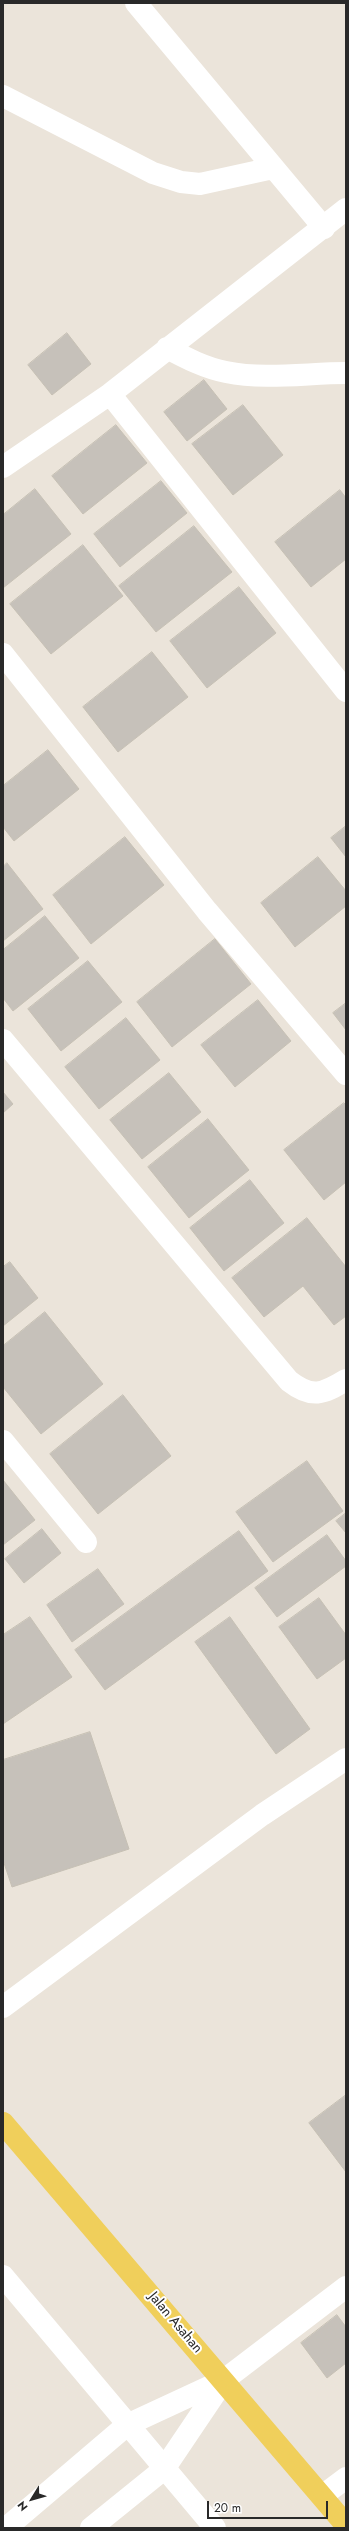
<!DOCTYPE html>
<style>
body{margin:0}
#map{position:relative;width:349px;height:2531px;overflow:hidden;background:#ebe4da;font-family:Jost,sans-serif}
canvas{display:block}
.frame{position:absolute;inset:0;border:4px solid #292929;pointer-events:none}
.north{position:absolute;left:12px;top:2479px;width:40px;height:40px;-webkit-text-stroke:3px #fff;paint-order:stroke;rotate:233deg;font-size:11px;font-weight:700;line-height:16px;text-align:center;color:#292929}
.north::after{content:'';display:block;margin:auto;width:14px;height:18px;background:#292929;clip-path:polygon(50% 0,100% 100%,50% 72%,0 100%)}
.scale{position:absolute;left:207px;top:2501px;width:121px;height:18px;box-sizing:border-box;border:2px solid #292929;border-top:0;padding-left:5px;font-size:12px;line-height:14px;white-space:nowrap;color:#292929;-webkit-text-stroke:3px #fff;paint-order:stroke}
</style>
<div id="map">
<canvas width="349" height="2531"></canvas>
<div class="frame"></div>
<div class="north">N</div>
<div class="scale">20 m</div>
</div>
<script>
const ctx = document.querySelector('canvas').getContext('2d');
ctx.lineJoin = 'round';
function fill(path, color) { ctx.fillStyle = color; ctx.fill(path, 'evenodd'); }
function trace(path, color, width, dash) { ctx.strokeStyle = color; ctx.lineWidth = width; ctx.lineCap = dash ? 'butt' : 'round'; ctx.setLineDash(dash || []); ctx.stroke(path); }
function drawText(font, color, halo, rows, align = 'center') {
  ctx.font = font + ' Jost,sans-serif'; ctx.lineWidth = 4; ctx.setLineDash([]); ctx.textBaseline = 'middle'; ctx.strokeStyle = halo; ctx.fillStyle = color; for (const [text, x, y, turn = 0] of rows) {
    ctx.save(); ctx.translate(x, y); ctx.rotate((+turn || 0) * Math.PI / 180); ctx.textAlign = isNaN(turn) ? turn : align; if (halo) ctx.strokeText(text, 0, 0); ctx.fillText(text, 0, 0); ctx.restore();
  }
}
const building = new Path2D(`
 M67,333l24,31 -39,31 -24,-30z
 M204,380l23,29 -40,32 -23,-29z
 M243,405l40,50 -50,40 -41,-51z
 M116,425l31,38 -64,51 -31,-38z
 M161,481l26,32 -67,54 -26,-33z
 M35,489l36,45 -68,54v-73z
 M340,490l6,8v61l-35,28 -36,-45z
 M194,526l38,46 -76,60 -37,-46z
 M83,545l40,51 -72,58 -41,-50z
 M239,587l37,46 -69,55 -37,-47z
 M152,652l36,45 -70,55 -35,-45z
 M48,750l31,39 -65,52 -11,-14v-41z
 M346,826v31l-15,-19z
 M125,837l39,48 -73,59 -38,-49z
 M318,857l28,34v15l-51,41 -34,-44z
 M7,863l36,46 -40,32v-74z
 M45,916l34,42 -66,53 -10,-13v-48z
 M215,939l36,45 -79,63 -35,-45z
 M88,961l34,41 -61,49 -33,-42z
 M258,1000l33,41 -56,46 -34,-42z
 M346,1003v27l-13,-17z
 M126,1018l34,42 -61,49 -34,-42z
 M169,1073l32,39 -59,47 -32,-39z
 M3,1092l10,12 -10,9z
 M344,1103l2,2v77l-22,18 -40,-50z
 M208,1119l41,51 -60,48 -41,-51z
 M250,1180l34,43 -60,48 -34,-43z
 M307,1218l39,49v49l-12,9 -31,-39 -39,31 -32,-39z
 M10,1262l28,36 -35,28v-59z
 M45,1312l58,72 -62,50 -38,-47v-41z
 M123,1395l48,61 -73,58 -48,-60z
 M307,1461l36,50 -70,51 -37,-50z
 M3,1480l32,40 -32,25z
 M346,1513v20l-10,-12z
 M42,1529l19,24 -37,30 -19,-24z
 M239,1531l29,40 -163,119 -30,-40z
 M327,1535l19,26v5l-69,51 -22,-29z
 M98,1569l26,35 -52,38 -25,-37z
 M319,1598l27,37v23l-29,21 -38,-52z
 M30,1617l42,60 -69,47v-89z
 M230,1617l80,112 -34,25 -81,-112z
 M90,1732l39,117 -117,38 -9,-27v-100z
 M346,2095v77l-37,-49z
 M337,2315l9,12v36l-19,15 -26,-35z`);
fill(building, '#c6c1ba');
trace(building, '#c6c0b4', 1);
trace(new Path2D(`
 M136,3l188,225
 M3,96l150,77 28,9 19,2 73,-16
 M3,2007l259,-192 84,-56
 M3,2276l212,252`), '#fff', 22);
trace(new Path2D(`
 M167,348c19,10 38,20 59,24 39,8 81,1 120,1
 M110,394l236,297
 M3,467l107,-73 236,-185
 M3,654l204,257 139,163
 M3,1040l286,341c23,18 34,13 57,-1
 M3,1441l83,101
 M322,2496l24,-18
 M6,2528l121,-103 97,-45 122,-93
 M91,2528l73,-59 60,-89`), '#fff', 22);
trace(new Path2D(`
 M3,2123l343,402`), '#f0cf5b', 22);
drawText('14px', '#292929', '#fff', [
 ["Jalan Asahan",175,2323,50]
]);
</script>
